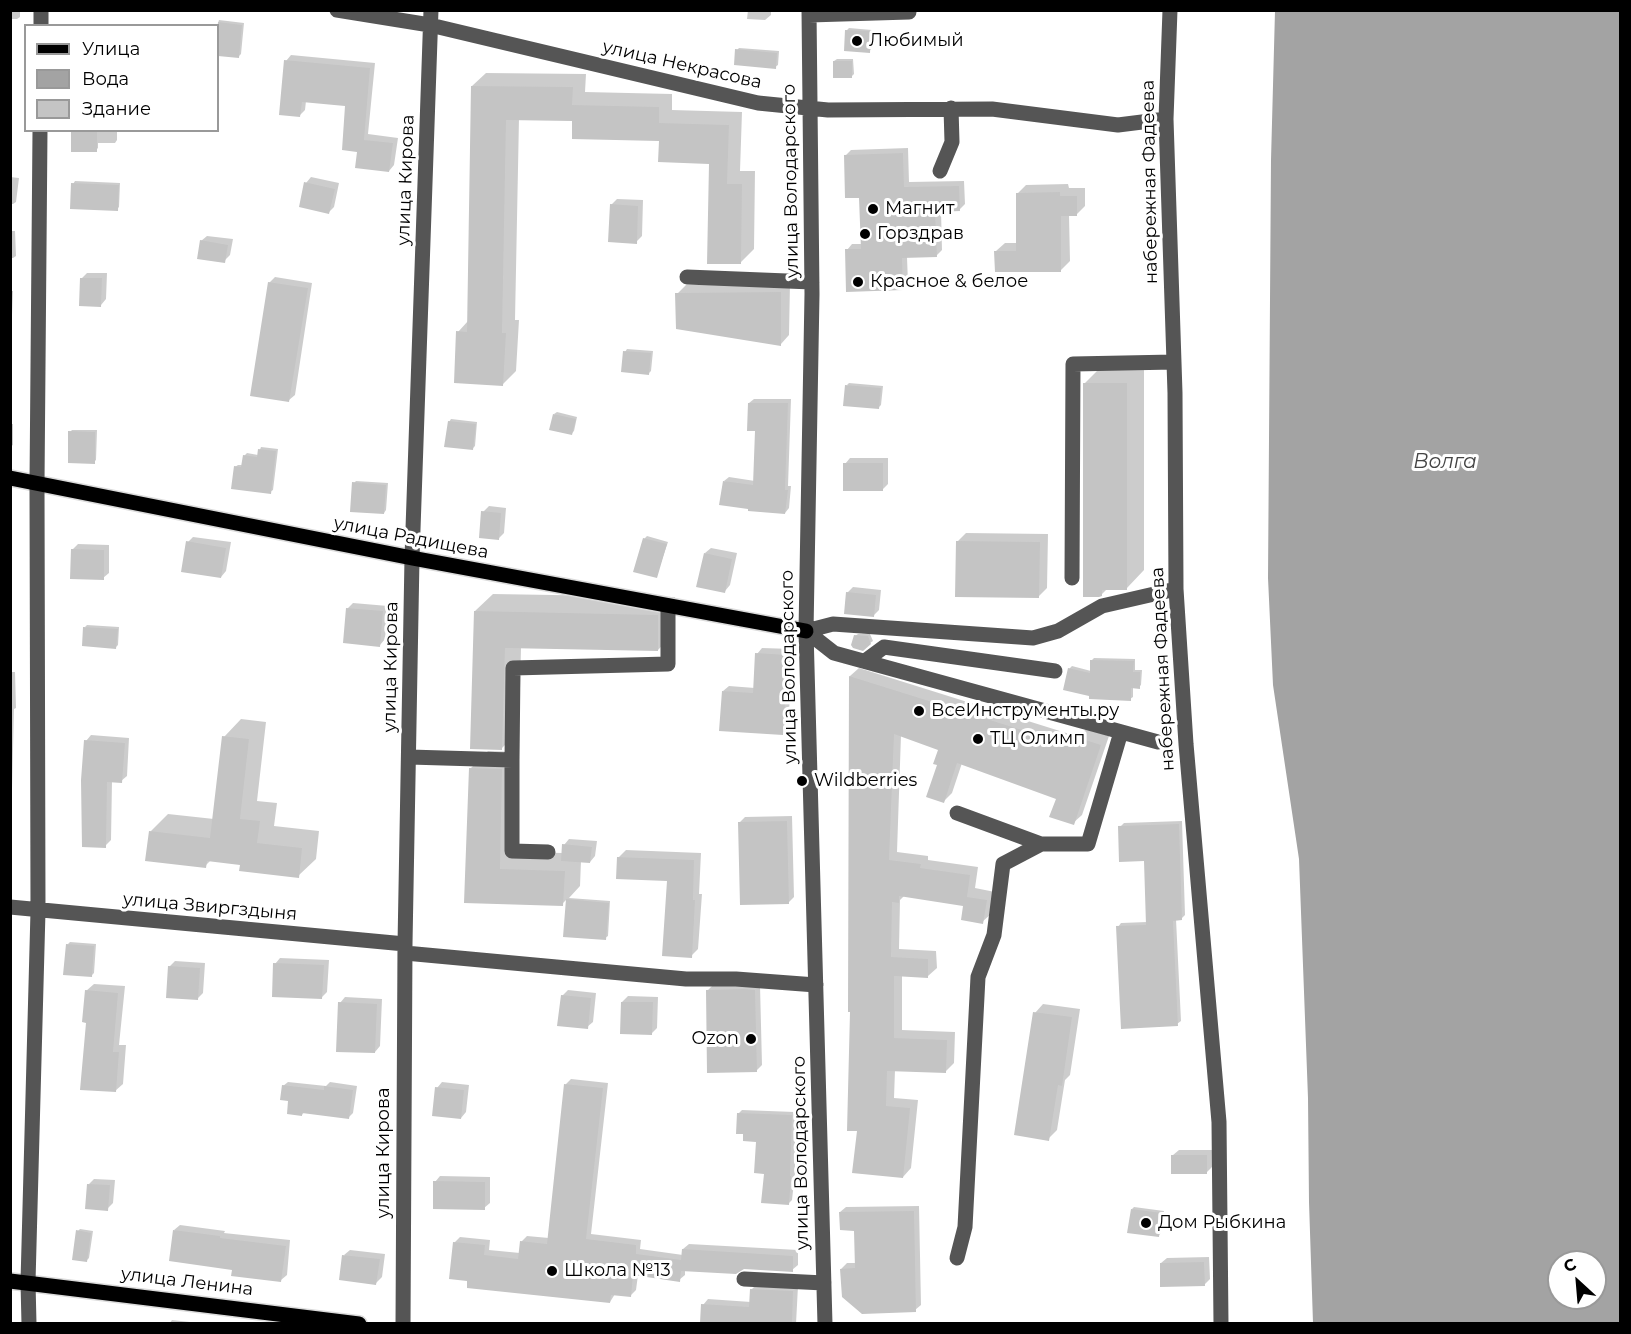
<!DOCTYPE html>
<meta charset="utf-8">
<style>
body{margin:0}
#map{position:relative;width:1631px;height:1334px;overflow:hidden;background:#fff;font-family:Montserrat,sans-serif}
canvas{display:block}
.frame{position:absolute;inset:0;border:12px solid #000;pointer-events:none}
.legend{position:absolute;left:24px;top:24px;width:195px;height:108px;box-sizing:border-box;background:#fff;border:2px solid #999;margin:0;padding:8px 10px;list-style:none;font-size:18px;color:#000}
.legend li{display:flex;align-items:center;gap:12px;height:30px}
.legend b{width:30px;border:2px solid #999}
.north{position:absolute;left:1547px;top:1250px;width:60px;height:60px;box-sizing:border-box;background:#fff;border:2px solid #999;border-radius:50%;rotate:334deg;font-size:16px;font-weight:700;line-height:24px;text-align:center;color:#000}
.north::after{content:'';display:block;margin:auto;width:21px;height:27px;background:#000;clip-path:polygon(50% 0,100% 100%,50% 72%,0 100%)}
</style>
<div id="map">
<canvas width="1631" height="1334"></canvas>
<div class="frame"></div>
<ul class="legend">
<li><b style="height:8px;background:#000"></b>Улица</li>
<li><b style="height:16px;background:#a3a3a3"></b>Вода</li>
<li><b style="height:16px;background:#c4c4c4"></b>Здание</li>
</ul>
<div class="north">С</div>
</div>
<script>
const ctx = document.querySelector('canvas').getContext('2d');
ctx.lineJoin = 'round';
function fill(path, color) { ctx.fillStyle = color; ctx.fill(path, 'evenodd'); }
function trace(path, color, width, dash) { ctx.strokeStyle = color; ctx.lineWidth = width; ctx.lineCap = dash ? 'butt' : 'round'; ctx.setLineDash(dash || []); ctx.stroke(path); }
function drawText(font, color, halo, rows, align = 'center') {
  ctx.font = font + ' Montserrat,sans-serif'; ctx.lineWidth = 6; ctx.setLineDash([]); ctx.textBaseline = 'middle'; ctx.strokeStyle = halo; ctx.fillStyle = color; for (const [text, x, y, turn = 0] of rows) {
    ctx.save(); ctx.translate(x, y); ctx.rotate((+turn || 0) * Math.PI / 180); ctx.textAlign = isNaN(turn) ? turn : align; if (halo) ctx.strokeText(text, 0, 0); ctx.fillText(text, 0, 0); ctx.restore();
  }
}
fill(new Path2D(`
 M1275,11h345v1312h-307l-4,-121 -1,-104 -9,-239 -26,-174 -5,-107 3,-418zM1559,1262h36v36h-36z`), '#a3a3a3');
fill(new Path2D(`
 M10,10h10v7l-3,2h-7z
 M748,10h23v5l-6,5 -18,-1z
 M219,20l25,3 -3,31 -2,2 -21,-2 -1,-28z
 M849,28l23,2 -1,19 -2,2 -23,-20z
 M739,48l40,3 -1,14 -3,2 -38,-17z
 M291,55l84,8 -7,71 30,4 -4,27 -5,6 -30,-21 -13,-45 -40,-4 -1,9 -5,5 -14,-54z
 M837,59h16l1,15 -3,3 -17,-16z
 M486,73l100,1 -1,18 87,2v16l70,2 -2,59h15l-1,78 -13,13 -31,-100 -50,-22 -86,-21 -55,-1 -4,202h4l-3,51 -13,13 -45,-52 10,-11 4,-235z
 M73,130h44v10l-2,3h-17v5l-2,2z
 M908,148l1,34 55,-1 1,23 -6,6h-18l1,40 -6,6 -29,1 1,26 -6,5 -55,-38 5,-6h10l-1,-48 -16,-40 6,-6z
 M10,177l9,1 -3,24 -3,2h-3z
 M311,177l28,6 -5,24 -5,5 -23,-29z
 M75,181l45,2 -1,24 -2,2 -44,-25z
 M1068,184l1,4h16v18l-9,9h-7l1,46 -9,9 -65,-19 9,-8h13l-1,-49 9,-9z
 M617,199l26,1 -1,36 -6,6 -25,-37z
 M10,231h5l1,25 -3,2h-3z
 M207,236l26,3 -3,16 -6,6 -23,-20z
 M87,273h20l-1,26 -5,6 -20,-26z
 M275,277l37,6 -17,112 -6,5 -20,-117z
 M790,284l-1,51 -8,9 -104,-50 9,-9z
 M10,291h3l-1,24 -2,2z
 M627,349l26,2 -2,20 -2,2 -24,-21z
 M1102,366h42v204l-17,18h-19l-7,7 -17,-211z
 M849,383l34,3 -2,19 -2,2 -32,-22z
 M754,399h37l-3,87h3l-2,22 -4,5 -61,-32 5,-4 26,4 2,-51 -8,-27z
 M557,412l20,5 -3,14 -3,3 -17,-20z
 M451,419l26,3 -2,24 -3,3 -23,-27z
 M10,424h3v21l-3,2z
 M72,430h25l-1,30 -2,2 -24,-30z
 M261,447l17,2 -5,41 -3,2 -35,-25 3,-2h5l1,-9 3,-3 11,2z
 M850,458h38v26l-6,6 -37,-26z
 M356,481l32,2 -2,27 -2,3 -30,-30z
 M489,506l17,2 -2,25 -6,6 -15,-27z
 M966,533l82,1 -1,54 -9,9 -80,-56z
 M647,536l21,6 -12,35 -12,-38z
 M193,537l38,5 -5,29 -5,6 -33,-35z
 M78,544l31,1v28l-6,5 -31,-28z
 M711,548l26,5 -7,32 -5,6 -20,-38z
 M853,587l28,3 -2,20 -5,5 -27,-22z
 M493,594l182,3v35l-17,18 -137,-3 -2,84 -17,17 -27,-137z
 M353,603l35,3 -3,33 -5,6 -33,-36z
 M87,625l32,2 -1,18 -2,2 -31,-20z
 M858,634h12l3,7 -3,2 -15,-7z
 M762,648l31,1 -5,79 -5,6 -60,-43 6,-5 26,2 2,-34z
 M1094,658l41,1v11h7l-1,15 -2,2h-6v10l-3,2 -61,-30 3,-3 19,5 1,-11z
 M859,668l220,69 7,-8 23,7 -27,79 -9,8 -16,-25 -95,-35 -10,30 -8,8 -5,-37 1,-15 -39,-14 -4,117 31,4v4l50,7 -3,21 20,4 -4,22 -9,8 -17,-17 -60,-10 -5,5 -1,49 37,2 1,17 -9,8 -26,-1v55l53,2 -1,31 -9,9 -50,-2 -1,28 24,2 -7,68 -8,9 -44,-47 -7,-119 -2,-335z
 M10,672h5l1,36 -2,1 -2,80 -2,2z
 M241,719l25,3 -9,79 20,2 -3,23 45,5 -3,28 -18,17 -56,-12 -31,-4 -6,6 -55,-34 18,-18 46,5 10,-82z
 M91,735l38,3 -2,38 -6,5h-9l-1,59 -6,6 -19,-105z
 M488,751l31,1 -2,100 46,1 1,-8 5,-6 28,2 -2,15 -5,6 -9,-1 -1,25 -11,12 41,3 -2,35 -3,2 -40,-3 2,-36 -5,5 -96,-3 4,-132z
 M792,816l2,81 -6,6 -48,-81 5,-5z
 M1182,821l3,94 -4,4h-5l5,102 -4,3 -59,-97 3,-4 26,-1 -1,-62 -26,-33 4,-4z
 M10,845h2l-2,29z
 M626,850l75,3 -2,41h3l-4,55 -7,7 -23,-76 -50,-22z
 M70,942l26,2 -2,29 -3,3 -23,-32z
 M280,958l49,2 -2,32 -5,5 -47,-33z
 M175,961l30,2 -2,30 -5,5 -29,-31z
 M94,984l31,2 -6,59h7l-3,39 -8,7 -28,-70 -1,-30z
 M713,985h47l2,80 -6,6 -49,-80z
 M568,990l28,3 -3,29 -6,5 -25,-31z
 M628,996l30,1 -1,31 -6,6 -29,-32z
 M345,997l37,2 -2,47 -5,6 -35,-49z
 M1043,1004l37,5 -10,66 -5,5 -8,50 -9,9 -13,-126z
 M571,1079l37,4 -17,151 50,6 -1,9 43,6v-6l6,-5 109,6v15l-6,5 -48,-2 -59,2v5l-6,5 -41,-5 -2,15 -6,6 -15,-2 -5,8 -141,-23 -15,-36 6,-6 30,3 -1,10 31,3 1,-11 6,-6 22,2 17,-154z
 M288,1082l38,4 4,-4 27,4 -4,27 -4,4 -44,-6 -3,4 -12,-15 -7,-14z
 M442,1082l27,3 -3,27 -5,6 -24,-30z
 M742,1110l53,2v61l-3,27 -4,4 -22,-32 -9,-32 -13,-8 -6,-18z
 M1179,1150h33v17l-6,6 -33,-18z
 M440,1176l50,1v26l-6,5 -49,-26z
 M94,1179l21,1 -2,23 -6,6 -18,-25z
 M919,1206l2,99 -6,5 -74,-41 6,-6h10l-2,-34 -15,-17 6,-5z
 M1134,1207l30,4 -3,22 -3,3 -26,-27z
 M180,1225l45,6 -1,2 66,7 -3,35 -6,5 -47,-12 -60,-38z
 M80,1229l13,2 -4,27 -2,2 -9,-29z
 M350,1250l35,4 -3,23 -6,6 -32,-28z
 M1209,1257l1,22 -6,6 -43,-22 6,-5z
 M757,1284l41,2 -2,38h-94l1,-19 5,-6 43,3v-12z
 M172,1320l36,4h-39z`), '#0003');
fill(new Path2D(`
 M218,22l24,3 -3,33 -21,-2z
 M845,30l26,1 -1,22 -26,-2z
 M735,49l42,4 -1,16 -42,-4z
 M284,60l86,8 -6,72 29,3 -4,29 -34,-4 2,-16 -15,-2 3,-44 -43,-4 -2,15 -21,-2z
 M833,61h19v17h-19z
 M471,86l102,1 -1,18 87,2v16l70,2 -2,59h15l-1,80h-34l2,-100 -51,-2 1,-21 -87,-2v-18l-66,-1 -4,213h4l-3,53 -49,-3 2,-52 11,1z
 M71,130h26v22h-26z
 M903,153l1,34 55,-1 1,25 -25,1 2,45 -35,1 1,32 -57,2 -1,-43h16l-2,-51h-14l-1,-43z
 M304,182l31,7 -6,25 -30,-7z
 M71,183l48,2 -1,26 -48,-2z
 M1060,192v4h17v20h-16v56h-66l-1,-21h22v-58z
 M610,204l28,2 -1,38 -29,-2z
 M200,240l28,5 -3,18 -28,-4z
 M80,278h22l-1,29 -22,-1z
 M268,282l40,6 -19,114 -39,-6z
 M781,292v54l-105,-17 -1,-36z
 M623,351l28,2 -2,22 -28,-3z
 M1083,383h44v207h-25v6l-3,1h-16z
 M845,385l36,3 -2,21 -36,-3z
 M748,403h40l-3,87h3l-3,24 -37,-3v-2l-29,-4 4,-24 30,4 2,-54h-8z
 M553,414l23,5 -4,16 -23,-5z
 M448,421l28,3 -3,26 -29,-3z
 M68,431l27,1v32l-27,-1z
 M258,449l18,2 -5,43 -40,-5 3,-23 7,1 2,-12 14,2z
 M843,463h40v28h-40z
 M352,482l34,3 -2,29 -34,-2z
 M481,511l20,2 -2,27 -20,-2z
 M643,538l24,6 -10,34 -24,-6z
 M186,541l40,7 -5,30 -40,-6z
 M956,541l84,1 -1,56 -84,-1z
 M71,549l33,1v30l-34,-1z
 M704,553l28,6 -7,34 -29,-6z
 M846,592l30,3 -2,22 -30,-3z
 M346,608l37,3 -3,36 -37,-4z
 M474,611l184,4v36l-153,-3 -3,102 -32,-1z
 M83,627l35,2 -2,20 -34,-3z
 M854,635l14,1 3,8 -8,7 -10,-3 -2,-3z
 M755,653l33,2 -5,80 -64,-4 3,-40 31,2z
 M1090,660l44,1 -1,11h7v17l-9,-1v13l-42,-2v-3l-26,-6 5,-22 22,5z
 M849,676l224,70 3,-9 25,8 -27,80 -25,-8 7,-18 -99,-36 -13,40 -18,-6 11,-32 -4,-1 5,-14 -44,-16 -5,126 32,4 -1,4 50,7 -3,22 20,3 -4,24 -22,-4 2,-14 -64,-10v7l-7,-1 -1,55 37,2v19l-34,-2v62l53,2 -1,33 -59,-2 -1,35 24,2 -7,70 -51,-5 5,-42h-10l3,-119h-2z
 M222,736l27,3 -9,80 20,2 -3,22 45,5 -3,30 -60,-7 1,-6 -33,-4 -1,7 -61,-7 4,-30 61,7z
 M84,740l41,3 -3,40 -15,-1 -1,66 -24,-1 -1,-67z
 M469,768l33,1 -2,100 65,2 -2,35 -99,-3z
 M787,821l2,83 -49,1 -2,-83z
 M1179,824l3,96 -9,1 5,105 -57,3 -5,-103 30,-1 -2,-64 -25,1 -1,-36z
 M562,844l30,3 -2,16 -29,-2z
 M617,857l77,3 -1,40h2l-3,58 -30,-2 5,-75 -51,-2z
 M566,899l43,4 -3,37 -43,-3z
 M66,944l28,2 -2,31 -29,-2z
 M273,963l51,2 -2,34 -50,-2z
 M168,966l32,2 -2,32 -32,-2z
 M744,989l11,1 2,82 -50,1 -1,-83z
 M85,990l33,3 -5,59h6l-3,40 -36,-2 6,-67 -4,-1z
 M561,995l30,3 -3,31 -31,-3z
 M338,1002l39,2 -2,49 -39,-1z
 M621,1002h32l-1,33 -32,-1z
 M1033,1012l39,5 -10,69 -4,-1 -9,56 -35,-6z
 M564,1084l39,4 -17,151 50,6v9l45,6 1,-11 111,7v16l-49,-3 -8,5 -55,-3 -1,11 -47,-7 -2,22 -20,-2 -1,8 -143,-15v-7l-18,-2 4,-37 32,3 -1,10 34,4 2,-18 27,3z
 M282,1085l42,5v-4l29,4 -4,29 -47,-6v3l-15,-2 1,-13 -8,-1z
 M435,1087l29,3 -3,29 -29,-3z
 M737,1113l55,2 -2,61h1l-2,29 -28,-2 3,-29 -10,-1 2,-31 -13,-1v-7h-7z
 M1171,1155h36v19h-36z
 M433,1181l52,1v28l-52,-1z
 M87,1184l23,1 -2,26 -23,-2z
 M1131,1209l31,4 -3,24 -32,-4z
 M914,1211l2,101 -54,2 -20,-17 -2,-28 15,-1 -1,-37 -14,-1 -1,-18z
 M76,1230l15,3 -4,29 -15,-2z
 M173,1230l47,6v2l66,8 -5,36 -50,-6 1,-6 -63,-9z
 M342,1255l38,4 -4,26 -37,-5z
 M1204,1262l1,24 -45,1v-24z
 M750,1289l43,2 -1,32h-92l1,-19 48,3z`), '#c4c4c4');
const major = new Path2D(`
 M10,478l402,80 394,73
 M10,1281l349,43`);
trace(major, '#dbdbdb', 18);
trace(new Path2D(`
 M337,10l93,15 328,78 70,7 164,-1 126,16 48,-6
 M809,10l3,284 -6,337 19,693
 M1170,10l-4,109 9,274 1,196 10,155 33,378 2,202
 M809,15l100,-3v-2
 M41,26v-16
 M940,171l12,-29 -1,-34
 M687,277l125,5
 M1072,578l1,-214 101,-2
 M806,631l27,-7 200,14 25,-7 44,-25 74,-17
 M806,631l28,22 324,89
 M865,661l19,-14 171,24
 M409,757l103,3 1,-92 155,-4v-58
 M512,760v91l36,1
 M957,813l84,31
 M10,907l395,37
 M405,953l281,26h50l80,6
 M957,1258l8,-31 13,-250 16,-42 9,-71 38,-20h47l33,-112
 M744,1279l80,4
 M29,1324l-1,-42 10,-371 -1,-428 3,-353
 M403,1324l2,-380 7,-386 19,-548`), '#555', 15);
trace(major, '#000', 15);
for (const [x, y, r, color] of [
 [857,41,6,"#000"],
 [873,209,6,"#000"],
 [865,234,6,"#000"],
 [858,282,6,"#000"],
 [919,711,6,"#000"],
 [978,739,6,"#000"],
 [802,781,6,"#000"],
 [751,1039,6,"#000"],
 [1146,1223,6,"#000"],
 [552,1271,6,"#000"]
]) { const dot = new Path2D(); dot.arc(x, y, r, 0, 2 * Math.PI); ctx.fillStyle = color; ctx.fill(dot); trace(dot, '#fff', 2); }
drawText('18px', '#000', '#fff', [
 ["Любимый",869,41],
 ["Магнит",885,209],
 ["Горздрав",877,234],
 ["Красное & белое",870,282],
 ["ВсеИнструменты.ру",931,711],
 ["ТЦ Олимп",990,739],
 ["Wildberries",814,781],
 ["Ozon",739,1039,"right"],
 ["Дом Рыбкина",1158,1223],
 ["Школа №13",564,1271]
], 'left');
drawText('18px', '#000', '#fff', [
 ["улица Некрасова",682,65,13],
 ["улица Кирова",406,180,-88],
 ["улица Володарского",791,181,-91],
 ["набережная Фадеева",1150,182,-91],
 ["улица Радищева",411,538,11],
 ["улица Кирова",391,667,-89],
 ["улица Володарского",789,667,-91],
 ["набережная Фадеева",1163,669,-93],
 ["улица Звиргздыня",210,907,5],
 ["улица Кирова",384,1153,-90],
 ["улица Володарского",801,1153,-91],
 ["улица Ленина",187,1282,7]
]);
drawText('italic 20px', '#444', '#fff', [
 ["Волга",1445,462]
]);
</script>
